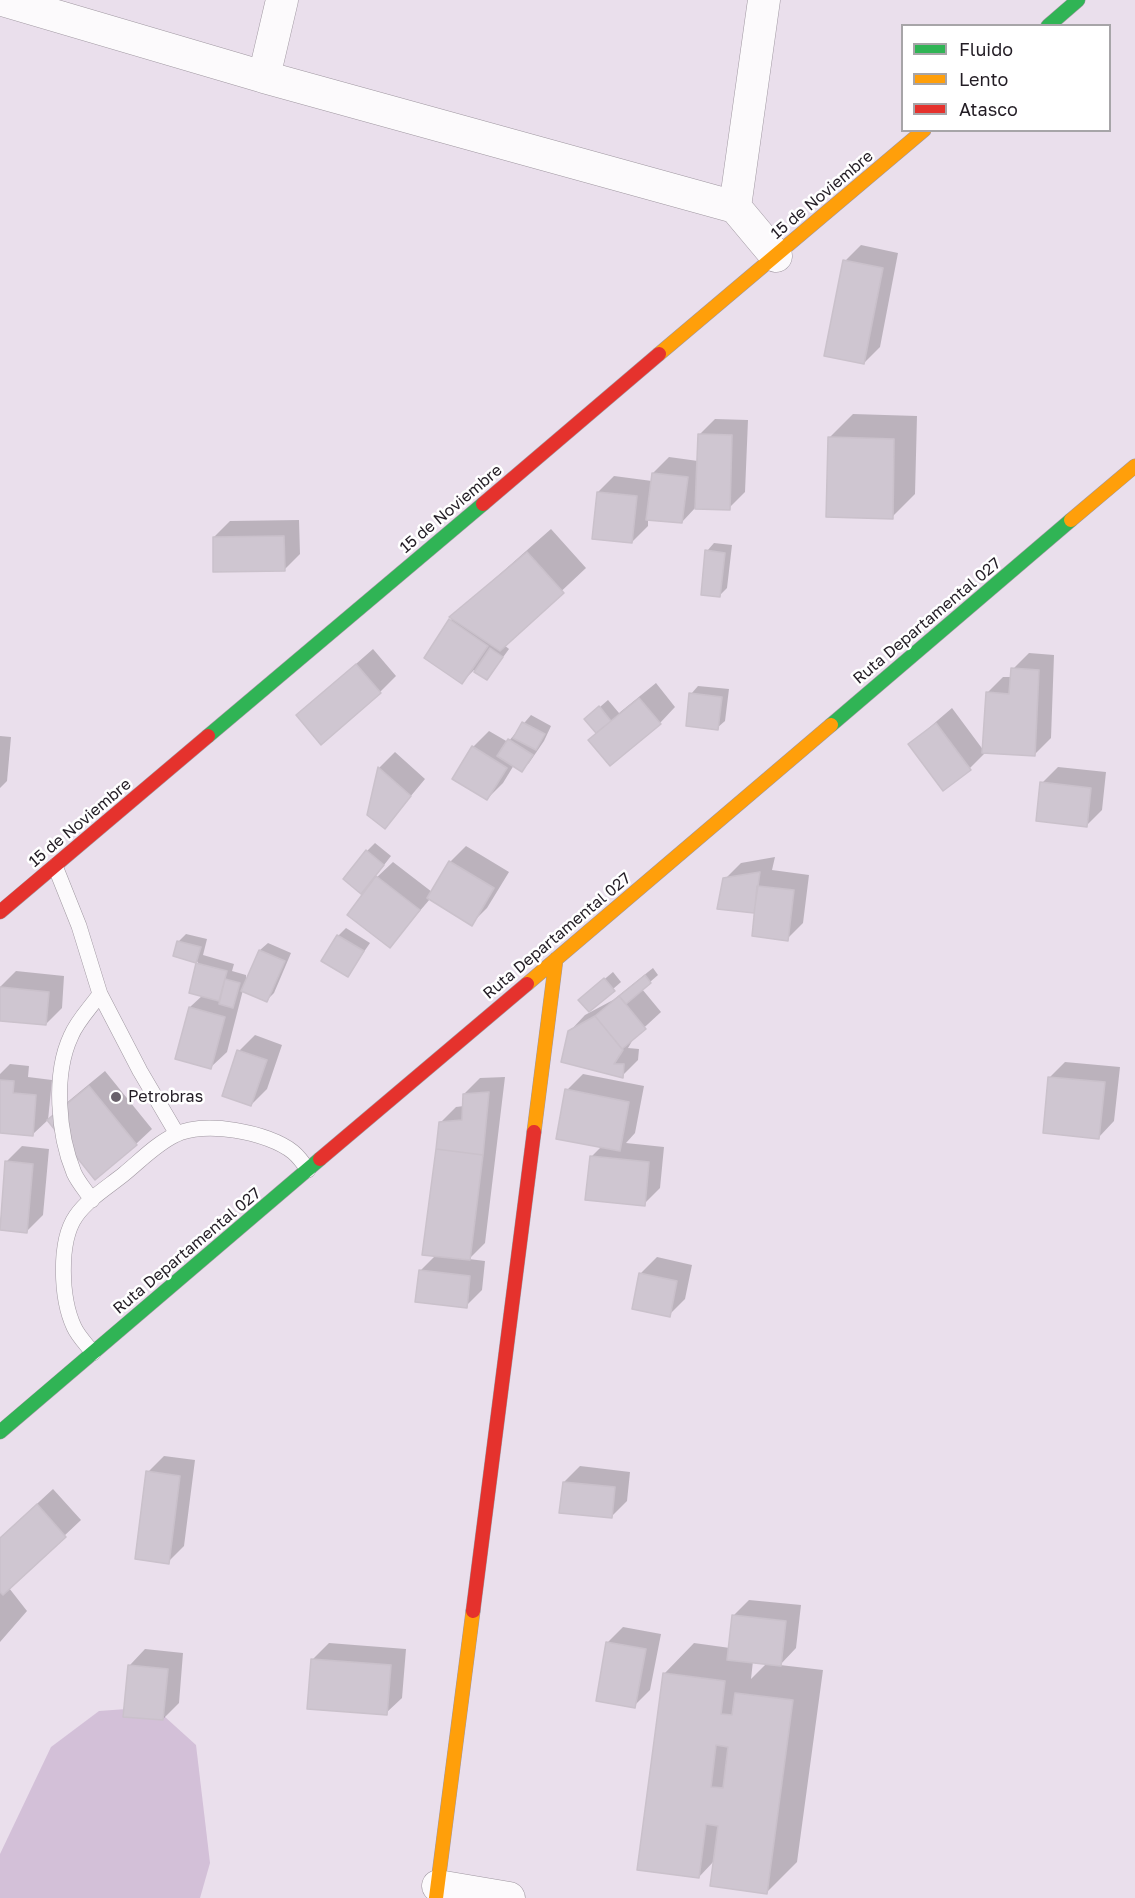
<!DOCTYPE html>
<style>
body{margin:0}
#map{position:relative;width:1135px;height:1898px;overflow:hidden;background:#eadfec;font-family:"Golos Text",sans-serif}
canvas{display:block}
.legend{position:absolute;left:901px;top:24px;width:210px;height:108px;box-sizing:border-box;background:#fff;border:2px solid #a7a5a8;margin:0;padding:8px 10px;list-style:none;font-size:18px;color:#231d25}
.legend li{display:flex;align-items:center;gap:12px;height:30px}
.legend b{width:30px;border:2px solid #a7a5a8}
</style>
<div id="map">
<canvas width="1135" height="1898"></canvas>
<ul class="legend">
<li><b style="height:8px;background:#30b455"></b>Fluido</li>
<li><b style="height:8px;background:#ff9f0a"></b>Lento</li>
<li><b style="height:8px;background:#e5322d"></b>Atasco</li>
</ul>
</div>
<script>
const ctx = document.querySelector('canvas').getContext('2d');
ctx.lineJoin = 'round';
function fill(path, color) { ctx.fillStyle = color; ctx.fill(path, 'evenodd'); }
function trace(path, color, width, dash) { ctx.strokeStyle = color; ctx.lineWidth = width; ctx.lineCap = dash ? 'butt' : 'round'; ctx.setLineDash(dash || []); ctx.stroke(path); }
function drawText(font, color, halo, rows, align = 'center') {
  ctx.font = font + ' "Golos Text",sans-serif'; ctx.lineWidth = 5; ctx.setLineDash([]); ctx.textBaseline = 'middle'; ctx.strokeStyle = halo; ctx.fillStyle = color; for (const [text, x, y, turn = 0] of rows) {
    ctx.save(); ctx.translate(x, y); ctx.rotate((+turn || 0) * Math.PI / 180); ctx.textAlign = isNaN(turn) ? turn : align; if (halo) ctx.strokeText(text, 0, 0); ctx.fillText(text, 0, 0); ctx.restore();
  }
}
fill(new Path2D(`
 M154,1707l42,38 14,118 -10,35h-200v-44l51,-107 48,-36z`), '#d3c0d8');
fill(new Path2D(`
 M861,245l37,8 -18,94 -16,16 -19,-102z
 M853,414l64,2 -2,78 -23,23 -63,-79z
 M715,419l33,1 -3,72 -16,16 -33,-1 -14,15 -34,-4v8l-16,16 -34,-50 16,-16 38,5 1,-8 16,-16 29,4 1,-26z
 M299,520l1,34 -16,16 -70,-33 16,-16z
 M551,529l35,39 -82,77 5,4 -22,30 -13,-9 -12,12 -11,-65z
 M714,543l18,2 -5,43 -7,7 -13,-44z
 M373,649l23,27 -16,16 -82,23z
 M1029,653l25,2 -3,83 -16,16 -49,-2 -16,16 -60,-24 42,-36 32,43 3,-58 16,-16h9l1,-8z
 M656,683l19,24 -15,16 -63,10 -11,-14 22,-19 11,13z
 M698,686l31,3 -4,32 -8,7 -26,-34z
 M531,715l20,11 -7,15 -15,22 -8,7 -7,-5 -11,18 -16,16 -14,-52 16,-16 19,11z
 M0,736l11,1 -4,44 -7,7z
 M395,752l30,27 -40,48 -16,-13 10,-46z
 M1058,767l48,5 -4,38 -16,16 -44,-43z
 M375,843l16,13 -17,22 1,1 18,-17 39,30 18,-30 16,-16 43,26 -22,36 -16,16 -41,-25 -40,47 -17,-63 -12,9 6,-41z
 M775,857l-3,13 37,5 -6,48 -16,16 -31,-28 -37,-4 6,-28 16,-16z
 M346,928l24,15 -22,32 -10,-39z
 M186,934l21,5 -4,16 31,9 -2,7 14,4v8l14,-33 8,-7 23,10 -17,40 -7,7 -24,-10 -16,62 -16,15 -34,-9 13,-51 13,-12 -12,-4 7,-29 -23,-7 4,-14z
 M653,968l5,7 -16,14 19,23 -26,24 -7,12 11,1 -1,11 -16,16 -53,-44 16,-17 28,-15z
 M16,971l48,5 -2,32 -16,16 -46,-5v-32z
 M613,972l8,10 -32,28 -1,-17z
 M255,1035l27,10 -15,44 -16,16 -12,-54z
 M1065,1062l55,5 -6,54 -15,16 -50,-59z
 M10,1064l19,2 -1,11 24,3 -4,40 -15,14 -33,-3v-57z
 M105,1071l47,58 -16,15 -71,-40z
 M583,1074l61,12 -9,47 -9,10 38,4 -4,41 -16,16 -53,-47 11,-11 -35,-56z
 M505,1077l-20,166 -16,16 16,2 -3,29 -16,16 -46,-35 16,-16 4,-132 16,-16 8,-1v-12l16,-16z
 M22,1146l27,3 -6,66 -16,16 -21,-69z
 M657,1257l35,8 -7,34 -16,16 -35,-7 7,-35z
 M164,1456l31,4 -11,86 -16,16 -20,-90z
 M580,1466l50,6 -3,29 -16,16 -47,-35z
 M53,1489l28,31 -72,68 18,23 -27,31v-104z
 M749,1600l52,5 -5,43 -16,17 43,5 -26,192 -30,30 -52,-32 -16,17 -35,-203 30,-31 36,5 3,-32zM753,1661l14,2 -16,16z
 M623,1627l38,7 -11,56 -16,16 -27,-63z
 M329,1643l77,6 -4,49 -16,15 -73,-54z
 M145,1649l38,4 -4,50 -16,16 -33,-54z`), '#0003');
const building = new Path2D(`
 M843,260l40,8 -19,96 -40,-8z
 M698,434l34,1 -2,75 -35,-1z
 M828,437l66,2 -1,80 -67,-2z
 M652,473l36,4 -6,46 -36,-3z
 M597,492l40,4 -5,47 -40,-4z
 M284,536l1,35 -72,1v-35z
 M705,550l20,3 -5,44 -19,-2z
 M527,552l37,41 -64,58 -51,-34z
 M449,619l39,27 -26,38 -38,-26z
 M490,648l13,9 -16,23 -13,-8z
 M356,664l25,29 -60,52 -25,-30z
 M1011,668l28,2 -4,86 -53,-3 4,-61 23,2z
 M689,693l33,4 -4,33 -32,-4z
 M639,698l22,26 -51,42 -22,-26z
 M599,706l12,15 -15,12 -12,-14z
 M522,722l23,12 -9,16 -23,-12z
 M936,723l35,47 -28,21 -35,-47z
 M508,739l25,16 -11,17 -25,-16z
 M472,746l35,22 -20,32 -35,-21z
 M378,767l33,29 -26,33 -18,-14z
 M1040,782l51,6 -4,39 -51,-6z
 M366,850l18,15 -23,29 -18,-15z
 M449,861l45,27 -22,38 -45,-28z
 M760,872l-6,41 -37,-4 6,-31z
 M376,876l44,34 -30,38 -43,-33z
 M757,886l37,4 -6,51 -36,-5z
 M337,935l27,16 -16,26 -27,-16z
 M177,941l24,6 -5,16 -23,-7z
 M259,950l26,11 -18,41 -26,-11z
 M196,963l31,8 -8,30 -30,-8z
 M645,975l6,8 -25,21 -7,-8z
 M604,978l11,13 -26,21 -11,-12z
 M225,979l15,4 -7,25 -14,-4z
 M0,987l49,5 -3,33 -46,-4z
 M619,996l27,33 -24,20 -27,-33z
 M189,1007l36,10 -14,52 -36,-10z
 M595,1016l28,34 -9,14h10l-1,14 -62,-16 7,-31z
 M237,1050l30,10 -16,46 -29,-10z
 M1048,1077l57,5 -6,57 -56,-6z
 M0,1080l14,1 -1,12 23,2 -3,41 -33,-3z
 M89,1086l48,59 -42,35 -48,-60z
 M565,1089l64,13 -9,49 -64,-12z
 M489,1092l-6,63 -47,-6 3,-27 23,-2 1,-26z
 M436,1149l47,6 -13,105 -48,-5z
 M590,1156l59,6 -4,44 -60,-6z
 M5,1161l28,3 -6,69 -27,-3z
 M419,1270l51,6 -3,32 -52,-6z
 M639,1273l38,8 -7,36 -38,-8z
 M146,1471l34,5 -11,88 -34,-5z
 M563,1482l52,5 -3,31 -53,-5z
 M37,1504l29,33 -63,58 -3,-3v-54z
 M732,1615l54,6 -5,45 -54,-6z
 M606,1642l40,7 -11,59 -39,-7z
 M311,1659l80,6 -4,50 -80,-6z
 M128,1665l40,4 -5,51 -40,-3z
 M663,1673l62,8 -4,33 11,1 3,-22 58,7 -26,194 -57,-8 8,-60 -12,-2 -7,54 -62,-8zM716,1745l12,2 -5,41 -12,-1z`);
fill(building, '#cfc6d1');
trace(building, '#cac1cb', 1.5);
const lane = new Path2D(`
 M55,866l24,60 21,68 40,77 37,63
 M92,1200c-6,-9 -14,-18 -18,-27 -16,-39 -21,-99 -3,-137 6,-15 20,-29 29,-42
 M93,1353c-6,-8 -15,-17 -19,-26 -13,-28 -16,-85 2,-111 12,-17 32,-29 48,-42 16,-13 32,-30 51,-39 29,-15 93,-3 118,17 6,5 11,12 15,18`);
const street = new Path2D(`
 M2,0l262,77 18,-77
 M764,0l-29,207 41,49
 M264,77l471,130
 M438,1886l71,12`);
const fast = new Path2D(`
 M1048,26l30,-26
 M831,725l240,-205
 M208,736l275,-232
 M0,1432l320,-273`);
const slow = new Path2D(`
 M659,354l265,-224
 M1071,520l64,-54
 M527,984l304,-259
 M534,1132l22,-173
 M436,1898l37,-287`);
const jam = new Path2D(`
 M483,504l176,-150
 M0,912l208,-176
 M320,1159l207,-175
 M473,1611l61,-479`);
trace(lane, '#9f97a0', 16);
trace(street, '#9f97a0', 33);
trace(fast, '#9f97a0', 15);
trace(slow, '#9f97a0', 15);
trace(jam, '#9f97a0', 15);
trace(lane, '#fcfafc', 15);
trace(street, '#fcfafc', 32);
trace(fast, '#30b455', 14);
trace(slow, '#ff9f0a', 14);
trace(jam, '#e5322d', 14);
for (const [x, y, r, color] of [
 [116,1097,6,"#69616b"]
]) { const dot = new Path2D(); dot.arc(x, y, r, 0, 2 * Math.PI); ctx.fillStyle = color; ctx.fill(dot); trace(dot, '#fff', 2); }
drawText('16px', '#231d25', '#fff', [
 ["15 de Noviembre",822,195,-40],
 ["15 de Noviembre",451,509,-40],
 ["Ruta Departamental 027",927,621,-40],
 ["15 de Noviembre",80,823,-40],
 ["Ruta Departamental 027",557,936,-40],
 ["Ruta Departamental 027",187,1251,-40]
]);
drawText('16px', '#231d25', '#fff', [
 ["Petrobras",128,1097]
], 'left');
</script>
